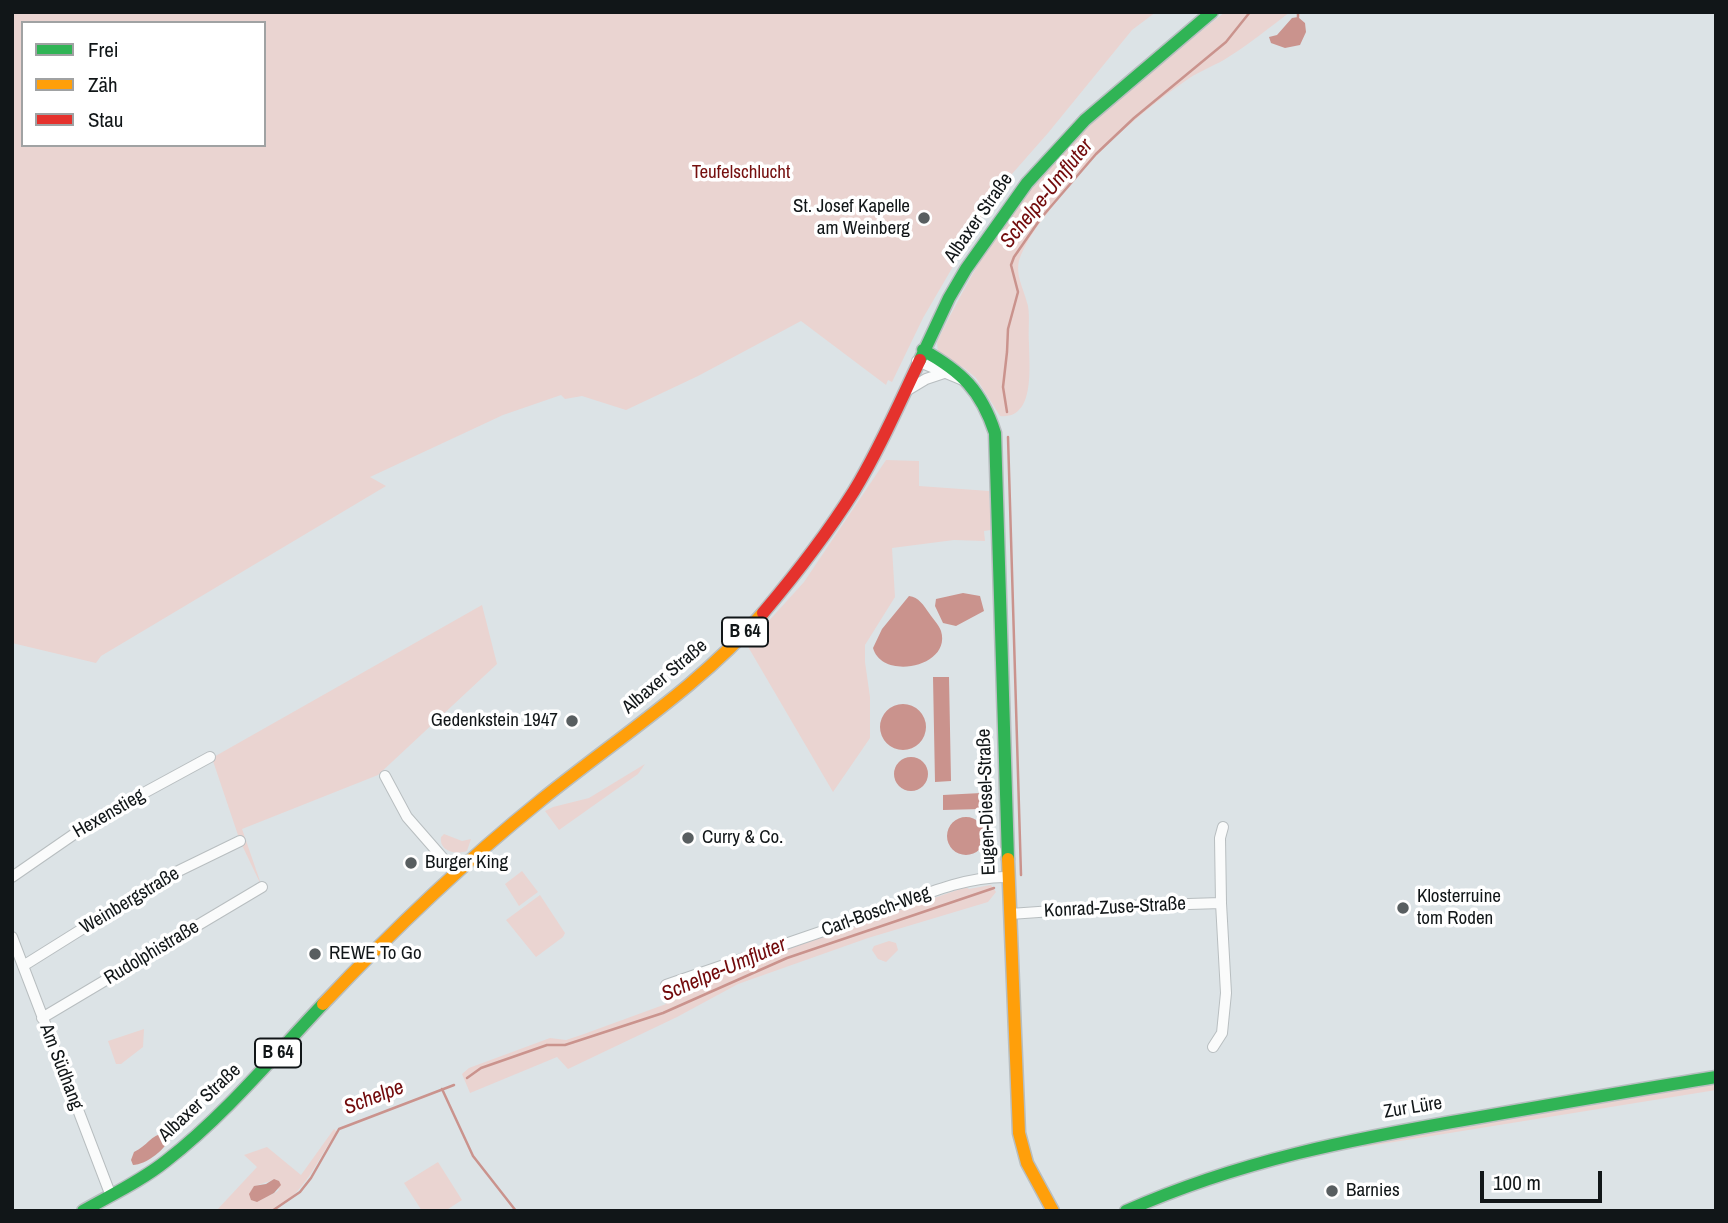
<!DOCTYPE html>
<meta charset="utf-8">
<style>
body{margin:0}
#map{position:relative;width:1728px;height:1223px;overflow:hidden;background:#dce3e6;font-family:"Archivo Narrow",sans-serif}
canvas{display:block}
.frame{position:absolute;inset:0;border:14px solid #111618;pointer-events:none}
.legend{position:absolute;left:21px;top:21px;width:245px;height:126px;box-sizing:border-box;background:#fff;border:2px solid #a0a2a3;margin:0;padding:9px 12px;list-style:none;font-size:21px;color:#111618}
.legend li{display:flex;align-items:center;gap:14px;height:35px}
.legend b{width:35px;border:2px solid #a0a2a3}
.scale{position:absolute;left:1480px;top:1171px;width:122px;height:32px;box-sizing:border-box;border:4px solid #111618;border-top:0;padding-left:9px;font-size:21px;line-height:24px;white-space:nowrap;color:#111618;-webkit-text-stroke:5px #fff;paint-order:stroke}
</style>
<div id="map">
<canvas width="1728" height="1223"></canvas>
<div class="frame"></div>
<ul class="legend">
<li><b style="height:9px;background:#30b455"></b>Frei</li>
<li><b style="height:9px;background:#ff9f0a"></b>Zäh</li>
<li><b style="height:9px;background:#e5322d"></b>Stau</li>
</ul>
<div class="scale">100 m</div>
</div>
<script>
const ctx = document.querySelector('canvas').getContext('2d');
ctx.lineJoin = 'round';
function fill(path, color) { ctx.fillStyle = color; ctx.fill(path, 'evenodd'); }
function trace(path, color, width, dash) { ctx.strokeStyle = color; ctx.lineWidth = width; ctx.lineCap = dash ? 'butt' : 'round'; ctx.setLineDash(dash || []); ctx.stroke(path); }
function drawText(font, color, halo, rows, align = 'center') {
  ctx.font = font + ' "Archivo Narrow",sans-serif'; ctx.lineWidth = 7; ctx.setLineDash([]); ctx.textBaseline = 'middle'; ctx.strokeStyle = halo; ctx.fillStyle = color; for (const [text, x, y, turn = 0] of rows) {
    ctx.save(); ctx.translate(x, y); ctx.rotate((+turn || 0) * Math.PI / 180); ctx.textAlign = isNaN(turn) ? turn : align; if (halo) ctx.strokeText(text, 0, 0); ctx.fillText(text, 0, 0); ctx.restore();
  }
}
fill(new Path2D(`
 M12,12h1144l-24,18 -84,103 -51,58 -74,127 -31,64 -4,-2 -2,5 -85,-64 -103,55 -72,34 -44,-14 -17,3 -4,-4 -58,20 -133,62 16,9 -285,170 -5,7 -84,-20zM23,23h241v122h-241z
 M1225,12h65c-20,15 -39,31 -60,44 -13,9 -29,14 -42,23 -49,34 -95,75 -132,123 -13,17 -27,33 -35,53 -8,18 3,33 7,51 2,11 0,25 1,37 0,22 7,77 -29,73l-24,-38 -12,-10 -26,-15 -1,-11c28,-57 60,-115 101,-163 55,-63 122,-115 187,-167z
 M886,460l33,1v25l70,5 2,39 -7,1 1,10 -31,-1 -62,8 3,49 -30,48v17l5,35v41l-37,54 -86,-147 57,-63z
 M482,605l15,59 -119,111 -136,54 20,58 -22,-46 -28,-83z
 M645,764l-7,10 -79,56 -14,-19 8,-4 36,-9z
 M444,834l18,7 9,-2 -4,12c-12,4 -28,0 -26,-14z
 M522,871l16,21 -19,14 -14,-22z
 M991,885l5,7 -8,10 -120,36 -130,46 -61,33 -109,52 -11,-12 -87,36 -8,-19 7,-6 81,-30 16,2 18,-6 82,-30 -4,-7 12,-8 71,-26 221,-76 3,2z
 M540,895l25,38 -2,4 -27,20 -30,-37z
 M889,941l7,2 2,7 -12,12 -8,-3 -6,-9 2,-4z
 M144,1029l-1,18 -22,17h-5l-8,-23z
 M1716,1083v7l-353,57v-6z
 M334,1129l3,3c-21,28 -31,63 -66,78 -11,4 -41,1 -55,1l41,-44 -13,-12 23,-8 34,28zM274,1179l5,11c-10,8 -17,7 -29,7 0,-14 14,-12 24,-18z
 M438,1162l24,38 -17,11h-23l-18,-28z`), '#ead4d1');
fill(new Path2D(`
 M1298,17l7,6 1,9 -6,13 -15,3 -14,-5 -2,-6 8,-2 15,-17z
 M963,593l17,3 4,15 -28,15 -13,-3 -8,-17 1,-7z
 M909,596c10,1 14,9 20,17 4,6 10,12 12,18 11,36 -59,50 -68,17l9,-19z
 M933,677h16l2,104 -16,1z
 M880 727a23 23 0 1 1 46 0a23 23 0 1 1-46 0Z
 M894 774a17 17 0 1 1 34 0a17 17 0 1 1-34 0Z
 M981,793v16l-38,1v-15z
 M947 836a19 19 0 1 1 38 0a19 19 0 1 1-38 0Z
 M164,1133l6,3c-2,12 -24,29 -37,29l-2,-5 3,-8c13,-6 17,-17 30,-19z
 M274,1179l5,2 2,4 -7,8 -17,9 -6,-2 -2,-6 5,-8 12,-2z`), '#ca938d');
trace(new Path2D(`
 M1298,17v-5
 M1007,412l-4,-25 4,-35 1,-23 10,-37 -7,-27 3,-8 27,-39 55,-64 38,-36 92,-76 24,-30
 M1008,437l13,438
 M467,1078l14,-10 66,-23h18l98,-32 124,-55 207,-70
 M442,1089l31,67 43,55
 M272,1211l28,-19 11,-14 28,-49 115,-44`), '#ca938d', 2.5);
const street = new Path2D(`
 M917,361l48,20
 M906,391l20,-12 18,-6
 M385,776l22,41 48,55
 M12,877l84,-58 114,-62
 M1010,914l114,-8 97,-3 -1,-65 3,-11
 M12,937l99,259
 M23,966l139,-87 78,-38
 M666,985c66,-23 132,-45 198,-68 47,-16 94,-41 144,-40
 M42,1018l220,-131
 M1213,1047l9,-14 4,-40 -5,-90`);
const fast = new Path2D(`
 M923,350c39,22 58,40 72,83l13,426
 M920,360l29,-62 17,-29 61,-86 58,-63 127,-108
 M83,1211c28,-16 58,-30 83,-50 58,-45 106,-103 157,-157
 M1126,1211c115,-51 226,-72 349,-93 80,-14 160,-28 241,-41`);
const slow = new Path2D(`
 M1008,859l11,274 8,30 26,48
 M323,1004c68,-72 139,-140 217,-203 75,-61 160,-115 223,-188`);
const jam = new Path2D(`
 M763,613c33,-39 64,-79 91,-122 25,-41 45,-87 66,-131`);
trace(street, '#b8bec0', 12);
trace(fast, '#b8bec0', 15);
trace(slow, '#b8bec0', 15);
trace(jam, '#b8bec0', 15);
trace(street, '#fafbfb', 10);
trace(fast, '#30b455', 12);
trace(slow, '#ff9f0a', 12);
trace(jam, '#e5322d', 12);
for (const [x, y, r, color] of [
 [924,218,7,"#585e60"],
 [572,721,7,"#585e60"],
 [688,838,7,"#585e60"],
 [411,863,7,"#585e60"],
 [1403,908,7,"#585e60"],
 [315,954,7,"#585e60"],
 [1332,1191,7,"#585e60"]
]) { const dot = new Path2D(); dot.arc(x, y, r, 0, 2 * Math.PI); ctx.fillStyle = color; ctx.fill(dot); trace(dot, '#fff', 2.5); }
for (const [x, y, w] of [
 [745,632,46],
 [278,1053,46]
]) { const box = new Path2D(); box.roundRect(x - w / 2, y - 14.5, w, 29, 5); ctx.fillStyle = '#fff'; ctx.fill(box); trace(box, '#111618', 2); }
drawText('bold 18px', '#111618', null, [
 ["B 64",745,632],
 ["B 64",278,1053]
]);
drawText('19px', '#750f0e', '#fff', [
 ["Teufelschlucht",741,173]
]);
drawText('19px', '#111618', '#fff', [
 ["St. Josef Kapelle",910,207,"right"],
 ["am Weinberg",910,229,"right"],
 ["Gedenkstein 1947",558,721,"right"],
 ["Curry & Co.",702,838],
 ["Burger King",425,863],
 ["Klosterruine",1417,897],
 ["tom Roden",1417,919],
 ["REWE To Go",329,954],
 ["Barnies",1346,1191]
], 'left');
drawText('19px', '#111618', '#fff', [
 ["Albaxer Straße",979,218,-55],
 ["Albaxer Straße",665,677,-40],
 ["Eugen-Diesel-Straße",987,802,-92],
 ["Hexenstieg",109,814,-30],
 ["Weinbergstraße",130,901,-31],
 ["Konrad-Zuse-Straße",1115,908,-3],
 ["Carl-Bosch-Weg",876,912,-20],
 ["Rudolphistraße",152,953,-31],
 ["Am Südhang",61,1067,69],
 ["Albaxer Straße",200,1103,-43],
 ["Zur Lüre",1413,1108,-9]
]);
drawText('italic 21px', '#720a0b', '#fff', [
 ["Schelpe-Umfluter",1047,194,-51],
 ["Schelpe-Umfluter",724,970,-23],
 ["Schelpe",374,1098,-21]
]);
</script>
